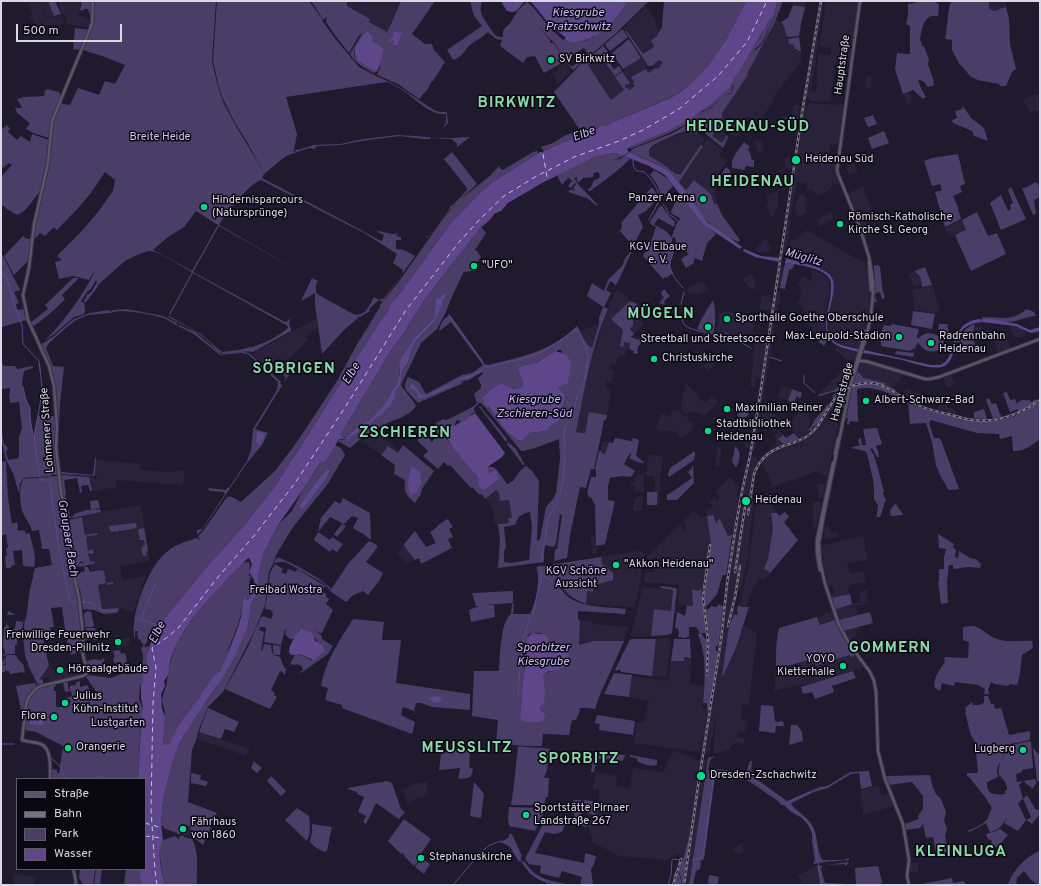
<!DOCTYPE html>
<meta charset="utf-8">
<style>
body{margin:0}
#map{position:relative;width:1041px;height:886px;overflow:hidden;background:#201a2e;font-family:Overpass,sans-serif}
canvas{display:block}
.frame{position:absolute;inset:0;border:2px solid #dbd8e6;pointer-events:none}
.legend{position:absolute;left:16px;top:778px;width:130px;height:92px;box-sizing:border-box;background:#09070f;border:1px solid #5d5b65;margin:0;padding:5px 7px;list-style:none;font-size:12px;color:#dbd8e6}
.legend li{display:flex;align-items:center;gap:8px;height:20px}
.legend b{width:20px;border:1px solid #5d5b65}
.scale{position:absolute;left:16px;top:24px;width:106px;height:18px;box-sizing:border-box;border:2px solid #dbd8e6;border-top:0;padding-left:5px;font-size:12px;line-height:14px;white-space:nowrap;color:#dbd8e6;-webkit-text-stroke:3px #09070f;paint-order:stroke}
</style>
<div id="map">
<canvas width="1041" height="886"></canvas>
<div class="frame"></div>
<ul class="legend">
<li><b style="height:5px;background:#5a536b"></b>Straße</li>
<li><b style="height:5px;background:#777283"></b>Bahn</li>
<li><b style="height:11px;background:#4a3d68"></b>Park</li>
<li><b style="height:11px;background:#5d478a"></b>Wasser</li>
</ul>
<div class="scale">500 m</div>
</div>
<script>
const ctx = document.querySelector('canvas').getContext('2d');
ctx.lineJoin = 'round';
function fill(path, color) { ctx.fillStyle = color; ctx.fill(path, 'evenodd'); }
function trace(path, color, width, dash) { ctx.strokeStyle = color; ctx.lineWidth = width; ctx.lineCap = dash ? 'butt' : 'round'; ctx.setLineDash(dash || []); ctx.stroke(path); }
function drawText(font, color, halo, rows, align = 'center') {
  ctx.font = font + ' Overpass,sans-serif'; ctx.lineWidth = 3; ctx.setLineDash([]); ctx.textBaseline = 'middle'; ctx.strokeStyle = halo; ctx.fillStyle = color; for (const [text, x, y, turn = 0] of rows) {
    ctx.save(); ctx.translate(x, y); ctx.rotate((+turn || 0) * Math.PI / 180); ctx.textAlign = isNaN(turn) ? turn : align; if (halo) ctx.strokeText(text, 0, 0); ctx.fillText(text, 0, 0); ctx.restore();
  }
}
fill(new Path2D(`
 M42,1h6l6,15 -7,1 -4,-7 3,8 15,-2 3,8 -2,1h-13l-10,2 -10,-10 3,-1 -3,-13z
 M56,1h22l4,2 -4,12 13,5 -2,7 -20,-2 -3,-3v-6l-4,-2 -3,-7 1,-2z
 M347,1h54l-8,19 -6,12 -18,-10 1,-3 -23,-13z
 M783,1h24l-2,6 -22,-5z
 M820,1h4l-13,90h5l2,-38 12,2 1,-7 -12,-2 7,-45h32l-8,61 -14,-1 -6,41 -18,-1 -2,-1v-2h-6z
 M989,1h17v6h-2l-7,4h-5l-3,-3z
 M646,6l10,15v3l1,2v3l3,3 -8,11 2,2 -1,2 -10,7 -17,-25 -2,1 -1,-2 2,-2h2v-2l6,-6 3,-1 -1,-1z
 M776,20l5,2 3,4 2,9 2,2 1,7h4l5,5v2h3v10l-26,34 -3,9 -12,16 -3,-2 -2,1 -6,-2 -2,1 -9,10 3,4 -5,5 -10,-7 -2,4 3,2 -5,7 -10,-7 7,-8 -1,-4 4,-7v-4l26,-38 -1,-1z
 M600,56l25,34 -14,10 -23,-35z
 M641,58l6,8 -2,2 1,1h4l3,-2v-2l6,-5 4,2 -6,7 -1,-1 -8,5 -2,-4 -14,8 2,5 1,4 -6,4 -4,-4v-1l3,-1 -6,-12 2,-1 -1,-2z
 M565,63l6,9 -13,12 -6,-11 7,-3 -1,-3z
 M866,76l6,1 -1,12 -6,-1z
 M908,92l5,6 -3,8 -4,-4 -3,-8z
 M1035,94l4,1 1,3v12l-10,2 -7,-12z
 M809,103l35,2 -5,40 -8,-1 -3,16 8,1v11l4,10 -6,3h-2l-2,4 -11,7 -3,-1 -4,-6 -3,2 -2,-3v-4l-10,-2 -6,34 -5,-1 4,-31 13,-79h5z
 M794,105h6l-4,22 -11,1v-3l-8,1v-2h7l-1,-8h9v-5z
 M689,130l8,3 8,7 -25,35 -4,-1 -16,-12 -9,-4 -2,-2v-6l5,-5z
 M707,138l16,12 -3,5 8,6 -8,10 -4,9 -1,9 2,15 -3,1 -20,-25 -8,10 -7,-8 18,-27z
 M754,140l4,1 3,-1 3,11 -6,1z
 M793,157l-2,12 -3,-1 -5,3 -4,1v-2h3l3,-2 -1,-10z
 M854,163l4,8 -9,4 -3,-8z
 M863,187l14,34 -7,2 4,10 -9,3 -16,-41v-2z
 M778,190v13l-2,8 -4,7 -7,-13h3l-1,-6 -1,-2z
 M800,194l4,1 4,9 -3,2 2,7 -9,3 -3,-7 2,-9z
 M831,211l3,7 -14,9 -4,-6z
 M786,218l5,1 -5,35 -5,-1z
 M962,220l4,10 -17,7 -4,-9z
 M807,230l57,33 4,6 2,27 -3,25 -3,12 -5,14 -16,-2 -8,-4 -6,-8 -1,-12 6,-32 -2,-11 -7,-7 -38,-15 3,-16h4z
 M766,238l4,7v6l-3,2 -12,-2 4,-7z
 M779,266l5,1 -4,21 -4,-1z
 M811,269l14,7 3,3 2,9 -5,32 1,13 -8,5 -1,2 -5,-10 -5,-15 -10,-14 4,-3 -1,-2 1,-2 -2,-1 3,-4 -4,-4 5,-9 7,5 2,-5 -1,-1 1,-2 -2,-1z
 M915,271l1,2 3,2 2,3v6l-5,2 -1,1 -3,-2v-3l-4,-8z
 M750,274l4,3 3,12h-6l-9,-10z
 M701,282h2l6,9 -12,4 -3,-3 -4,3 -3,-4 1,-3z
 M932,286l2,3 6,22 -7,2 -18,-3 -3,-20z
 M616,289l12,9 2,3 -19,18 12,11 1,12 6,1 -2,7h-2l-1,6 -4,-1 -1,2h-2l-2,8 -6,-1 -1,5 5,1 -2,12 -5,-1 -1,7 5,2 -4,25 -18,-3 -4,21 -9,-1 16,-76 13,-40z
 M775,290l5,1v10l-2,7 -23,141v1l-5,-1v-1l-4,1 -2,-3 2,-12h4v5l-1,4 1,4 11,-69 -5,-1 -1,10 -5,-1 3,-25v-2l-1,-1 3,-17 12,2z
 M769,295h2v8h1l-1,8 -12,-2 3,-13z
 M640,306l4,2 5,5 -8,7 3,4 -10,10 -4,-5 3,-4 -1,-10 1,-1z
 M722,311l33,5 -2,18 -7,-1 -1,6 -14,-3 -6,-2 -1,3 -9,-3 3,-11v-10h4z
 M315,319l2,2 1,6 -12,9 2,4 -21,20 -3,-1 -3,2 -3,-3 -12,9 -14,-13z
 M599,324l-7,24 -4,-2 -8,-15z
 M981,325l4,5v3l-6,8 -5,1 -2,-6 2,-8z
 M1010,326h4l10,4 2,6 -12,2z
 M1003,330l8,19 -11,4 -2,-2 -6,-15z
 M837,347l20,6 -2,6 -8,2 -6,-7 -6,-3z
 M708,360l4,1 3,3 -7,8v-2l-5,-4z
 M863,362l15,4 24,8 -3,8h-4l-3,7 -7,-4 1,-2 -22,-5 -7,-7 2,-7z
 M850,365h5l-6,20 -5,1 -2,-2 -8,7 -13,5 -2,-1 -1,-1 28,-27z
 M951,374l4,10 -2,1v1l-6,2 -4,-11z
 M686,383l13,13v3l7,3 6,-6 6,5 -15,17v-3l-5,-2 -9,-2 -4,2 -3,-3 -1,-5z
 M781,386l11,3 -4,11 -10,-2z
 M906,389l19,5 -3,11 -18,-8z
 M840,398l3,1v3l-16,74 -8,-2 -1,-3 -45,16 -13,-29 6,-6 6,-4 -1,-2 6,-4 -4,-6 6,-6 4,5 -5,4 3,1 18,-1 -13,-14 22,-21 1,14h1v5h-1v6l1,2 -6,5v3l5,-2 4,-3 9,-10 13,-24z
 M764,401l11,2 -2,10h1l10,10 -10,9 -10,-10 1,-1 -4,-1z
 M940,401l7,2v4l9,3 -1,4 -17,-5z
 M673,410l5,1 5,5 5,1v4l5,1 -1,8 -10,7 -5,-1 -1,-4 -6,-2 -4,1 -2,1 -8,-4 6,-15 8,4z
 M375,431l7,7 2,-1 8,7 7,7 -1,2 -10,-7 -7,9 -20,-14z
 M603,441l6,1 -4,12h-1l-5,-3 2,-1z
 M717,447l5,1 -3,19 -4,-1z
 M649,454l14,2 -3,24 -1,24h-2v-12h-2l-1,-1 1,-10 -1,-5h-8l1,-12z
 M748,456l8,1 3,7 -4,11 -2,7v28l-5,37v11l-6,27 -2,5 -2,1 -4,17 1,1v1l-7,21 -5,45 13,-28 7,-22 14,7 -8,72h-7l-1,15h6l-2,12 -7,-1v6l7,1 -1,6 -9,-1 -5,4v3l-17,4 3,-40 -6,37 -2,2 -4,2 -3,-1 2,-19 -3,17 -66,-9 2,-21 8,1 5,-22 -20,-4 3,-21 36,5 3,-20h12l1,-4 7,1v11l-1,15 14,2 -2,23 6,1 -3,18 2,-5 12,-72 7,-63 10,-69 8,-47 1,-2z
 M96,460l45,4 -1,6 34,2 3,-2 8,1 -2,14 -67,-5v7l-15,3 -4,3v-3l-5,1 -3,-14h4l2,2 3,-1 -3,-3z
 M638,474h5l1,17 -8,2 -2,-8 -4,-1v-3l5,1v-5h3z
 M730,477l10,10 -3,4 1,9 -5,35 -5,1 -8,-17 -3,1 1,2 -2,1 -9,-7 4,27 -7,54h-2l-1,-8 -3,2 -5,-2 1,18 -16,-2 1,-20 -34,-3 -1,-1 1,-9h8l1,-5h10l1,-5 -8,-2v-2h-4l-1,7 -6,-1 2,-10 2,1v-2l4,-4 26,-24 4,5h1l1,-5 -3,-3 11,-11 6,7 7,-2 -2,-6 8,-3 -6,-8 1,-1 3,3 3,-3 3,3 2,-2v-3l-4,-4z
 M825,483l-2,15 -3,1 -3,-14z
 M496,490l3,3 10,7 3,18 -3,5 -11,1h-5v-1l1,-3 -1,-8 -3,-9 -5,-4z
 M637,497h6l-1,14h-9l1,-12h3z
 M820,501l2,6 -2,3 -4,18 -3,-1v-25z
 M762,502l5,1 6,3 4,8 -6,-1 2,16 -5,30 -4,9 6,5 -7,7 -4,-3 -1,5 -5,7 -7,17 -6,1v-1l9,-46 6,-48 1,-7 2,-1h4z
 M141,505l9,56 -30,5 3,14 23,-4 1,1 -3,4 -10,30 -2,1 -8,-2 -3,-2 -19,1 -4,-25 7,-1 1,2h7l1,-2 -1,-1 -7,1 -2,-14 -13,2 -9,-56z
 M824,527h6l1,5 6,-1v4l-1,2 -7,1 -5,1 -2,-2z
 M591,535l5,3 1,16h-4l-2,-9z
 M863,536l5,24 -21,3 3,11 14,-3 2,11 -17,3 1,4 -2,1 1,4 -18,4 -1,-4 5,-2 -3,-7 -5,2 -1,-5 1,-2 -4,-18 -1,-15 2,-2z
 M403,545l12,15 -9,4 -2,-3 1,-1 -8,-7z
 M637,551h4l2,1 1,3 -5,34 -5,18 -48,-3 1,-13 6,-6 9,-21 -1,-7z
 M643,587h3l27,3 -2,21 -17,-2 -3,27 -17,1 -3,-1v-2z
 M868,589l1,1 -2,2 -1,2 1,1 1,8 -7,2h-6l3,10 -20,5 -4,-10 18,-6 9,-2 -2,-10z
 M832,611l3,9 -16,5 -2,-8z
 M580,620l10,1 5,3 34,3 -5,14h-31l-15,4z
 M859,626l1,3 -5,2 2,5 -8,4 -6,-9z
 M118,634l1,4h10l1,7 -13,3 -3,-13z
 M670,638l1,2 -4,35 -1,2h-2l-12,-1 4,-37z
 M850,648l15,19 -55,17 -11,1 -25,6 2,-22h3l15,-3 10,-5z
 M51,665l1,5 22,-3 8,7 -32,9 -1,-6 -10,3 9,-14z
 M199,732l22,7 29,10 -4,7 -49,-17z
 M673,751l17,5 3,2 1,2h5l2,-2 6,2 -18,125h-6l8,-52 -9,26h-1v-4l-4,-1 -7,4 -1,2 -51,-4 -25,-14 -5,-15 1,-5h2l1,-7h2l4,-7 1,-18 -6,-1 3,-17 21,4 -1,10 14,3 3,-21 31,4 3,-10z
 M427,782l1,14 -9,1 -6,4 -3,5 -1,-1 -7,-16 17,-6z
 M878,785l4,11 7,-2 5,12 -31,9 -3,-23 5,-3z
 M181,824l9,2 3,11 -13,-3z
 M740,844h3v9h-9l-1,-4z
 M910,863h8v10l-9,-1z
 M817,866l4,19h-19l-4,-10z
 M14,873l22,4 -2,8h-21z`), '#2a213a');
fill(new Path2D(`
 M48,1h7l6,13 -7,2z
 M78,1h14l-1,14 -1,1 -2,-7h-4l-1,2 -3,-1 2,-7z
 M94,1h122l-4,60 5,22 6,19 10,19 30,50 -16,-29 -13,-21 -11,-22 -5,-15 -5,-24 4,-59h92l14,19 -1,2h1l14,19 22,26 17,9 20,9 38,25 6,2h6l1,2 1,9 -5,5 3,-6v-8c-3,0 -7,0 -10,-1 -18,-7 -31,-26 -50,-31l-100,15 11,37 -3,16 -1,2 9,-3 -6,2 -1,-2 3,1 16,-5 26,-1 23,-5 34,-4 19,1 9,1h5l1,-1 -1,3 40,-2 -13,10v-3l-5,-5h-28l-24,-3 -38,5 -22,4 -20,1h-3l-3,3 -5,-1 -23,8 -22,18 -2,4 82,43 35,19 3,1 2,-6 -7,-3 1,-1 15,3 5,-1 -2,3 5,1v3h-5v9c8,0 12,3 19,7l-33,46 -3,-2 -10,9 1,2 -10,6 -7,-1 5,1v1l-15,13 -20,22h-1l-7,-48v-12l-14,8 11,-23 6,3 -2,3v8l1,2 36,20c12,4 16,-8 21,-17l5,3 5,-2 18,-24 1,-4 -10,-7 4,-9 -31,-20 -105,-54c-12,4 -35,33 -42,45l90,52 -90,-51 -26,46 92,50 3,-1 3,-5 -2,7 2,6v2l-38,21c-10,-2 -23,3 -31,1 -5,-1 -8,-7 -12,-10 -11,-11 -28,-19 -42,-26l1,-1 32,18 21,18c27,-3 45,-7 66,-24v-2l-95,-53 -23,42 -1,-1 23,-42c-8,-4 -36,-22 -42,-21 -8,1 -17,6 -23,9h-1l-26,23 -6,9 -9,11 -1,-4h2v-3l6,-5 5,-9 -1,-2 -5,9 -4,3 -6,9 1,2 1,-2c2,3 3,10 1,13l-10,3 -21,18 -9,6c18,-16 39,-46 50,-68h-1l-4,7 -16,-4 -14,3 -4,-17 7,-2 -5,-4 24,-24 17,-20 15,-21 2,-11 -10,-8 -14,21 -12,14 -22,23 -3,-3 -9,9 -5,-3 -4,5h-3l1,-13 14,-62 5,-43 7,-17 10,2 8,-17 21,7 6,-14 10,3 10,-19 -20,-8 -22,-7 8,-22zM196,211l22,14 -26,46 -37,-20 -2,-1 15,-13 16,-10z
 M311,1h36v5l23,13 -1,3 18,10 6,-12 8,-19h34l-23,33 13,10h7l2,6 11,12 -12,19h-1l-5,9 -8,9 -21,-15 -21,-9 4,-10 -1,1 -3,6 -4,1c-8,-5 -18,-10 -23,-19l13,-22 -5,5 -9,16 -15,-19 -8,-12 1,-6 -2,3h-2zM394,33h8l-4,12 -4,-2v-3l-2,-1zM372,39l1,3 -18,16 -1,-6 5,-10z
 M470,1h12c-4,13 2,17 8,27 2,3 4,7 7,8 2,1 4,1 6,1v-6l1,-2 7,-7 4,-7 2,-2 -1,-1 11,-10 6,5 17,21 13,12 3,-2c5,6 14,4 20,2l1,1 1,-2 5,-2 1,1v-2c14,-9 24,-22 34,-35h19l-2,2 4,-2 -34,33 -42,36 -4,-4 1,-1 2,2 16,-14 -4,-5c-6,4 -12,7 -16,12l2,3 -2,2 -12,-20 -19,-20 13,15v3h3l3,3 9,15 -21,12 -9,-17 -8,1 -4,6 -12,-9 -11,-8 2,-6 -6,-1 -8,-7c-5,5 -12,8 -17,12 -7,6 -8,13 -18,16l-6,-10 35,-24 -8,-10z
 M664,1h82l-19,37 -19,28 -20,20 -11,8 -8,4 -58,25 -2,2 -8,1 -3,2 -16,6 -38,17 -3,-4 12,-4 11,-7 16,-6 -26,-38 26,-27 23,-19 12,14 -4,4 2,5 -2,2 8,-5 3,5 -7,5 -15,-20 -12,9 23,35 13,-10 -9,-13 7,-5 8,11 -2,2 -1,-1 -2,1v2l3,1 1,2 6,-4 -2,-3 1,-1 -3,-5 15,-8 2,4 8,-5 2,1 5,-7 -4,-2 -6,5 -1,1h-4l-23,-35 1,-1 17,24c3,-3 10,-5 11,-9l-3,-4 6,-5 5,-9z
 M778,1h4l-20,42 -6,5 -2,4 9,-9 19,-42h1l-8,21 -28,52 1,1 -26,38v4l-4,7 3,3 -4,2 -5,7 10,7 4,-6v-1l1,-1 1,2 -5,11 -17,-14 -2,-3 4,-2 -2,2 1,1 2,-1v-2l-2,-1 -4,3h-4l-3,3c-3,-2 -6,-4 -9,-3 -6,0 -30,12 -35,15l-3,4v6l11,6 16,12h3l1,1 21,-30 2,1 -24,36 7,8 8,-10 17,14 3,10h3l5,11 18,25 -2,2c-10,-5 -22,-11 -29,-19 -14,-14 -25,-32 -36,-48 -13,-12 -28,-15 -43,-23l4,-4 37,-14 21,-12 1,1v-2l18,-13 14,-13 6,-1 3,-10 -2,2 -1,7 -6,2 -21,18 -15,10 -20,10 -37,15 -3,1v-2l41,-17 35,-20 36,-41 15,-27c4,-4 5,-7 7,-11 6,-9 12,-19 15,-30z
 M916,1h16l7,3 -1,12c-2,0 -5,0 -7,0 -9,4 -10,17 -11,25h1l1,5h2l5,14 -1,4 5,15 1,6 -6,2 -5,-6 -5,-1 3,8 5,9 -3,2 -10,-9 -10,4 -8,-25 2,-16 13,1v-28l-4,-2 2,-9v-11l7,-1z
 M951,1h38v7l4,3c6,0 8,-4 13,-4l3,12 1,25 6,25 -4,3 -6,14h-6l-1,-2 -21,-4 -7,-3 -12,-14 -7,-13v-10l-7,-1c3,-13 2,-26 6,-38z
 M793,5l12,2 -4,17 -2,12 -11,1c-4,-4 -2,-9 -7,-15l7,-4z
 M75,28l14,2 -8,20 -8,-1z
 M621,30h2l5,7 -18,14 -5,-6v-1z
 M799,37l2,14h-3v-2h-3l-2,-5h-4l-1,-5z
 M629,39l12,19 -18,11 -11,-16z
 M47,89l12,3 2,4 -10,25 -2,17 -16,-5 -7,-4 4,-6 -13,-10 -2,-5h7l-5,-9 7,-2 20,-1 1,-6h2z
 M963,106l8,12 13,10 4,13 -14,-5 -2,-5 -19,-8 -1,-3 5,-2 -2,-7 7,-2z
 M873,115l4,9 -9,3 -4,-9z
 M7,125l3,4 -2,3 9,8 4,-4 9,6 2,-8 17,6 -2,23 -7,30 -2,1c-6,7 -12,18 -21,21l-8,-5h-1l-7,-6v-27l11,-12 -3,-2 -6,5 -2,-2v-36z
 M884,131l5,12 -17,6 -4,-11z
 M744,142l6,5 -2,2 3,7v3l3,1v7l-8,-1 -2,4 -12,-2v-7l4,-8z
 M537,151l1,2 -45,29 -12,10 -29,30 -57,78c-6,5 -6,7 -8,13l-5,5 -106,167 -33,42 -33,36 -45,55 -13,21 -3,-1 -4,7h-2v-2h-2v-3l-3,-1v-3l-1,-1 1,-4h-3v6l-1,1c0,-5 -1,-10 0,-15 2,-21 17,-60 34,-72 8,-7 18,-9 28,-13l4,2 -2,-4 5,-5 24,-34h2l1,-1 11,6 34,-31 24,-32 38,-58 19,-35 24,-39v-2l20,-25 42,-60 15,-18 34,-27 8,-9 2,3 2,1 30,-18z
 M452,152l25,32 -20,18 -21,23 -9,13 -1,-2h2l8,-11 13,-15 1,-4 3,-1 14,-15v-2l-23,-29z
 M615,153l8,3 -9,4 6,-1 4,-3 6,3c-12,12 -26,22 -40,32h-2v-1l3,-3 3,-7 4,-1 2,-3 -1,-3 -2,-1 -3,1 -1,4 -10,1 -4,4h-2v-5l-3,1 3,5 21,22 -1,1 -10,-8 -16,-5 -4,-2h3l1,-2 4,2v-1l-2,-1 3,-5 -1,-1 -4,5 -3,-2 4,-5h1l-5,-3 -6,7 -4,-7v-3l39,-19z
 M958,154l7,30 -5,2 2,6 -9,4 6,13h-1l3,10 -16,8 -10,-35 7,-2 -2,-6 -8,2 -8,-25 8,-3z
 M726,167l4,3 1,5 -11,1z
 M654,170l13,8 6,8 -12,13c-1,-9 -4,-17 -11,-24z
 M1036,182l2,3 2,-2v14l-6,3 2,14 -3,1 -11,-27h3z
 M652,187l7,10 -13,14 -8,4 5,12 -10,19 -13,-15 2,-4 -1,-4z
 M1011,187l15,32 -25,11 -11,-27 11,-8 7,16 3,-2 -1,-5 3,-1 -5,-13z
 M681,194l21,29 14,11 -9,9 -5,18 -7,-3 -1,2v3l-8,5 -5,-9 8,-5 -13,-12 -1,-4 -2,-1 7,-19 -8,-4 -1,-2 7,-17z
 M660,206h2l7,10 6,6 -1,5 -16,-9 -4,7 -4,-3z
 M977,212l11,24 9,-3 9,21 -35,17 -16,-36 11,-5 -4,-10z
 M481,227l5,6 -11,17 2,1 4,6 -4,5v8l-12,2 -1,-1 -14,30 -4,11 -9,17 -16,14 -20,42 1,2 12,15 2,4c-7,11 -22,13 -32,19 -13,6 -24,14 -34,23l-12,-7 2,-2 3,1 5,-1 22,-15 8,-7 5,-3 11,-17 1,-5 5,-6 2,-14 6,-10 3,-11 4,-9 20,-21 5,-14h3l-1,-5 3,-8 -6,4 -3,1 -2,19 -20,20 -4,7 -9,12 -2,12 1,5 -4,12 -5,5 -1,4 -7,11 -10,10 -3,4 -14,8 -9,9h-4l-2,-1 1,-4 48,-80 13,-18 21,-34z
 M656,227c5,3 13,5 15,12 1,1 0,2 0,3 0,3 2,6 2,9 -1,10 -6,12 0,22l-7,5 -1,-1 -2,2 -20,-23 9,-17z
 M23,236l4,3 5,-1 -2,22h-1l-15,15 -10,-19z
 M630,246l3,3 -16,35 -2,1 -4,-4 -1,1 -4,8 5,3 -7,14 4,2c-17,37 -23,82 -32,123l9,1 4,-21 18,3 -1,5h-2l-10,49h-3l-5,19 -6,-1 -10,48 -3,23 -13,3 1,-12h2l5,-34 -2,-1 -4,29 -2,4 -9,-2 -1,9v8l-46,6 2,-29 -2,-15 11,-1 -1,-5h4l-3,-18 -9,1 -1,-8 -3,-3 -11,9 -3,-5 -2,1 -8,-8 -1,1 -21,-23 -2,1 -4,-4 -6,7 -15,-13 5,-5 -11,-11 7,-7 8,9 3,-4 -7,-8 10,-8 5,-3 3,1 13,-6 15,-8 3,-3 -3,-9 7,-6v-3l-3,-7 5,-4 -1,-2 -15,9 -1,-1 -4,2 -1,2 -43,19 -12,-13c-2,-5 0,-9 2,-13l11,5 5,9 2,3 36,-19 10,-2 11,-8 -32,-43 -12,9c1,-6 5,-14 11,-16l33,46 1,3 5,1c34,-9 61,-13 88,-39 5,7 7,17 15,22l7,-24v-6l4,-11 -16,-11 5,-13 12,8 4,-11 15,-15 1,-5 6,-8zM557,350h3l2,1v2l7,6 -3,25 -6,3 -2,2c3,2 6,4 6,8 0,5 -2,17 -4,23l-8,5 -5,6 -17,2 -8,6 -5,1c-10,-9 -18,-20 -26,-30 -4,-4 -7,-8 -10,-13h2l8,-8 11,-6c9,6 10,7 20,4 3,-6 -1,-12 -4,-17l7,-5 11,-2c4,-3 17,-9 21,-11zM479,403h2l5,5 35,43h2l12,-3 24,-9 1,19 -4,35 -3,6 -7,8 -6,32 -3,2 2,-60 -7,-10 -6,-5 -6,5 -7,10 -5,3h-1l-10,-14 -4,-3h-5v6l5,-2 5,9 -13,10 -4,-1 -2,-5v-3l-1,-3 -34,-42v-3l-2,-1 6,-7 4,-1v1l2,1 1,-1 1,-4 2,-1 3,2 5,-2v-1l5,-3v-2l4,-1 -1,-5zM530,512l2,15 -3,33 -19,3 -6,-1v-10l2,-5 -2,-20 10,-2 2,-1c1,-8 7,-11 14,-12z
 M1,252l19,38 -6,2 5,11 -3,1 1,6 8,-1v2l-2,2h2l2,7 -26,7z
 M785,263l9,1 -1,4 -4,2 -4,19 -5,-1z
 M878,265l2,2 3,26h1l1,5 -3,1 -2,-7 -4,1 -1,3 2,6h-3l1,-22 -1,-12v-2z
 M925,267l7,18 -10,2c-1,-6 0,-11 -6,-14l-1,-2z
 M73,278h6l-17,17 3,4c-10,11 -20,19 -33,28l-2,-4 18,-14 -3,-4z
 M664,289l2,2v1l4,4 -6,5 1,4 -6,-2 5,-6 -2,-1v-2l-3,-2 2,1z
 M713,300c3,11 3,22 0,34l-16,-5 5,-11z
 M630,301l3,1 7,4 -7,8v11l-3,4 4,5 -3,3 8,3 2,-5 3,1 -4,9h-1l-2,6 1,1 -1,2 -4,-1 1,-2 -5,-2 1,-6 -6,-1 -1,5 -3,-1 3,-16 -12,-11z
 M127,309l36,7 14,7v3c-3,-2 -7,-5 -11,-7 -11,-4 -44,-11 -56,-6l2,-3z
 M1026,309l8,3 2,4c-10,0 -18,6 -28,6 -8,0 -16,-3 -25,-3l-1,-2c17,0 32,5 44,-8z
 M108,310l2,1v2l-22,2 -12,5 -9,7 -18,16 -3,5 7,18 11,1 -4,37 -2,42 3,26 32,3 2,-17h1l-1,17 -2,1 -31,-2 -2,-1 -4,-28 -1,-57 -4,-18 -11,-25 14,-9 16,-14 4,-3 16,-6z
 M913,311l22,3 -3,15 -21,-4z
 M892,324l27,5 -2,7 1,3c7,-10 21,-6 26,3l-1,5c-8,8 -20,5 -25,-5l-3,6 -6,3 -28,-5c1,-4 -1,-5 -1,-9 0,-4 3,-8 4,-12l7,1z
 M939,324h8l2,9 -11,-3z
 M975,324l-3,12 3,9 -1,2 -3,2 -14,-7c4,-9 9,-15 18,-18z
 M179,325l16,7 26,22 23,-2 5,1 32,29 -1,2 1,1 2,-1 -28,45 13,4 -6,12 -15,18 -45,67 -5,5v-5l5,-1 23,-35 -1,-2 -14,-1 -2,-3 18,2 1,-2h2l18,-27 4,-11 2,-21 24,-39 1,-8 -30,-28 -7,-1 -21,2 -26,-21 -16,-8z
 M826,333l2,6 -4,7 -7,-6 1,-2z
 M896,351l18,2 -1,4 -18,-3z
 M287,361l7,5 -10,17 2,-6 -8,-8 -5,4z
 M1,362l3,4h11l2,3 16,-3v2l-9,3 -2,13 4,16 4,9 1,10 2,16h1c3,-15 8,-31 8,-47 0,-8 -2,-15 -3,-22l-1,-2 2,-1 2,24 -3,29h15v-4h1l1,16 -1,17 3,30 -6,-1 -1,2 -27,2 -4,5 -1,10 -6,-20 -7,-13 -5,-23v-9l3,16 4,4 -2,4 2,8 11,-2v-21l3,-9 -3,-26 -9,1 -1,-10h1v-5l-8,1 -1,-1z
 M857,371l7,7 22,5 -1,2 11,5 -1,2c-14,-8 -26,-14 -42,-7z
 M842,384l2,1h5v2l-13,7 -3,4 -1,-1 3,-4 -1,-2z
 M864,384h7l11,3 33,19 59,15h21l18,-4 27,-15v37c-8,6 -16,13 -27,12l-1,-15 -12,3 -1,-5 -22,-1 -46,-13 -2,3 5,15h5l2,2 18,49 -10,1 -8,-13 -5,-12 -4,-23 -6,-19 -16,1 -2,-22c-17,-7 -33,-17 -51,-13l1,33 -8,-1 -1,4 -2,-1 1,-6h-2l6,-31z
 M792,389l10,4 -2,6 -3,-3 -4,9 -5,-5z
 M848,389l-4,19h-2l1,-9 -3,-1 -5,2 -6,11h-1c4,-10 10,-17 20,-22z
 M1007,392l3,8 5,-1 2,5c5,-6 5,-3 12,-4l2,2 5,-3 2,2 -17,10h-3v-2l-8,3 -7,-19z
 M989,398l3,6 4,-1 5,14 -8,1 -7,-18z
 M827,405h2l-8,16 -9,7v3h-2l-1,-2 2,-2c4,-11 11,-13 16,-22z
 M480,406l27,33 -1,3 -26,-34 -1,-1z
 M744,408l5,6 -7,7 -5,-6z
 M984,409l3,10 -13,-1v-6z
 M877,428l5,16 -6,2 2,5 1,6h-2l-5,-9 -2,1 4,6 10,36 -1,3 3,7 -2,2v3l-4,11h-4l2,-9v-3l-4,-6v-9l-1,-10 -6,-27 -2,-2 -14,-3 5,-2h4l-2,-5 1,-2 2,-1 1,7h4l-3,-16z
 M794,433l5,6 -16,5 -2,-3h-1l-2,-2 5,-4 3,3z
 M615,438l17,3 1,-3 6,2 -3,16 8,6v1l-7,-1 -8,-4 2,-4 -1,-1 -6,11 11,7 -4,6 -9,-1 -12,2 -2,9v13l7,1 -10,43 -9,2 -1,-42 -2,-2 -1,-4 -3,-1 -2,-4 4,-16h5v-6l-1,-2 4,-18h2l1,2 3,1 4,-12 4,1z
 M508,442l8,7 9,16h-2l-16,-21z
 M335,445l6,3 4,7 -18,30 -34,42 -17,28 -3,9 -4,7 -4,34 -11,27 -31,60 -15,15 -9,22 -3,11 -4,10 -4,52 29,11 -14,32 -10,-8 -3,-11 -8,-2 -2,10h-3v-2l-1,1 -12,-5 -1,-2 -2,-1v-3l2,-21 9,-38 8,-21 31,-48 7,-9 30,-59 3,-22 8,-14 -1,-13 6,-25 14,-27 14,-14 10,-20 18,-28 6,-2zM328,469l2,3 -3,6 -23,30c5,-10 15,-35 24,-39z
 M403,445l31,26 -12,18 -1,5 -6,9c-10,-9 -11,-10 -10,-23l-11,-6 1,-9 -14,-10 7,-9 10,7z
 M735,446c7,5 5,15 1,21l-4,-5z
 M695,451v4l-1,5 -25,17 -1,-3 2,-6z
 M6,461l2,37 4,26 5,-2 1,5 -1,1 1,3 6,-1 2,4 3,-1 1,1c2,11 7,22 4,33l-11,-1 -1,-16 -9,1 2,14h-2l-3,3h-4l-1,-12 2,-1 -1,-7h2l-2,-14 -5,2v-74z
 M692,466h1l1,17 -17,17h-10v-6h2l23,-16 -4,-6 4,-4z
 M61,475l28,2 3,14h-2l-2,-6 -7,1 1,6 -2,1 -3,-15 -13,2 2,15h-1l5,22h2l-1,1h-3l-6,-26 -1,-16z
 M57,476l1,1 8,42 4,43 7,28 6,44 -1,17 -11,4 -5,-18 -4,-30 -11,1 3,19h-4l1,4 -7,1 1,6 -2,1 6,26 -10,15 4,-1v5l-5,1 -9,-18 -4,-12 -2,-19 2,-17h2l-1,-1 4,-29 5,-21 17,-3 -3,-16h-7l-1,-3h1l-3,-16 -7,1c-2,-8 -6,-11 -9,-18 -3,-8 -5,-28 1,-34z
 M647,492h10v13h-10z
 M343,498l27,15 1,27 -9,-7h-1l-8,-5 5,-10 -6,-2 -8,8 -14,-7 -12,15 12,8 2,-3 11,7 -6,8 -5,-3 -2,3 -16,-12 4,-8 3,-14 14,-17 5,3z
 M98,500l2,8 -8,2 8,-1 1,3 -29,6c2,-6 8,-6 13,-7l1,-1h5l-1,-9z
 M896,504c2,4 6,8 7,11l-12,1c-2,-5 0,-7 3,-11z
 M785,512l4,5 -5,5 14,18 -28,33 -6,-5 4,-9 5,-30 -2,-16h6l2,3z
 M713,515l3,8 2,-1 -1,-2 3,-1 8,17 5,-1 -2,5v4l-5,31h-3l-1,2 -5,17 -9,11 -4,1 -1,-9 8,-54 -4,-27z
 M82,517l3,18 12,-2 1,2 -10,1v-1l-1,2h-1l2,14 5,-2v2l-4,1 4,-1 1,2 -3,1 -3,-1 2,9 5,-1 -1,3 -7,1h-1v1l-8,1 2,-4 5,1 -3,-2 -1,-1 -4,6h-3l-1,-1 -5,-46z
 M447,519l2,2 4,6 -4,2 4,8 -5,2 4,9 -31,16 -2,-6 -4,2 -11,-14v-2l11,-13 11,16 10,-4 -6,-11 7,-5v-1z
 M136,523l1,4 -1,1 -15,3 -2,-2v2l-7,1 -2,-1 -1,-5z
 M342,524l4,2 -9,11 -3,-3z
 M144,528l4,23 -2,1 1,4h-3l-1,-1 -2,-7h2l-1,-2 3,-1 -1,-5h-4l-2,-10 1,-1z
 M938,534l16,10 -1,4 3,1 -1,8 3,1 1,-7 11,7 6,1 5,5 -1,4 -11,-1 -16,2v-4h-4l-2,16 1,22 -7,1 -3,-22h1v-13h5v-12l2,-8 -7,-1z
 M369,541l8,4v3l-11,14 17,11 -4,8 -11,14 -5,-4 -11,5 -6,6 -16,-11 18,-27z
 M278,557c15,7 43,20 53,32l-1,1 -7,-7 -32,-18 -6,-3h-4l-7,1 2,-5 2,1z
 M601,557l1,7 11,9v7l-19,5 -1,7 -6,-1 -1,13c-13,-5 -24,-12 -28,-26l-4,3 4,5h1c3,4 5,7 8,10 15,12 41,11 59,13l-1,5 -47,-3v8l2,1 -1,25 14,-4h31l-25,56 -4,12 -7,-1h-8l-1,6h-1l-2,6h-4l-3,15 -26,-1 -1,12h-16l-30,-3 2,-23 -26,-4 2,-45h25c1,-14 1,-49 12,-57l1,-10 2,-1 -1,11h17c6,-11 11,-36 6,-47zM530,633l1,1 3,-1h6l7,7 12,6h4l6,6c0,6 -5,15 -12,18 -6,2 -9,0 -14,6l-3,33 3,3 -8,9 -5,1 -10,-4 3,-38 4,-28v-14z
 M249,562l1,3 -1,10v1l2,-1v2l-1,2 -1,4 2,1 3,-1 -1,8 -4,8 -2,1v-2l-4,2c-1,17 -8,32 -14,48 -2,7 -4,17 -9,23 -7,9 -18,17 -21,27l-18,25 -12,21 -5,2 -1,-1 2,-33 -3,-12 1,-5 3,-8 3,-20 6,-20 12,-21 11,-15 25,-28 19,-20z
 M275,564l8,5 -2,3 5,2 2,-5 8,3 1,-3 28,17 -3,5 4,3v3l3,2 -3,5 7,6 -11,23h-2l-5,-3 6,5 1,4 11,7 -5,8 -27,19 -1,-1 3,-2 -1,-4 -6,-2 -1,1 -5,-1 5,-9 3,-1 14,6 9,-17 -5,-3 -2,-5 -15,-5 -5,9h-4l-5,-5 1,-4 -1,-1 -4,16 -17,-3 2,-14 -1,-1h-5l-1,3 5,2 -3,19h1l2,-7 7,1 1,8 2,2 6,2 4,10 2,2 -1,6 -2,-2v-1l-3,-1 -9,19 4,3 -1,2 3,2 -7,12 -45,-20 23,-42 13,-30h2v-1l8,3 2,-5 -2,-4 -6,-1 5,-36z
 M84,567h4l2,5 11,-2 1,1 2,-1 2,13 7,-1 1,2 -7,1 -1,-2 -8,2 4,24 17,-1 -1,4 -2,1 -12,1 -10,-4 -11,-1 -3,-20 -2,-1 -4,-18 2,-1 1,4 8,-2z
 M661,586l14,2 2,1 -5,44 -4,2 -17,1 3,-27 17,2 2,-21 -12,-2z
 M692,589l6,2 3,-2 5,44h-5l4,6h3l-3,-29 5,-2 1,-2 6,1 1,-3 5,2 -4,36 -1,4h-2v5h2l-9,59h-2v-7h-4c2,-22 4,-48 -5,-68v-1l2,-1 -4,-6h-7v9l-4,2 -7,-1 1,-5 -2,-4h-2l2,-16 8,4 2,-10h6z
 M513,591v11l-1,1 -28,2h10l1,12 -24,5 -2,-12 10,-4h-3l-4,-13z
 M850,594l2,10 -18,6 -3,-12z
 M738,605l3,2h8l-13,41 -14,30 6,-47 6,-17 3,1 1,-1 -1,-4z
 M8,611l16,8 -2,11h-4v3l-11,-1v4h12v3l-2,1v5h-2v9h-8l-2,2 -3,-1 -1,2v-2l4,-1v-3l-2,-4 1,-20h2v-6l1,4 2,1v3h6l1,-8 7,1 1,-3 -8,-4h-9z
 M91,611l3,15 -2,1h-7l-1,-13 2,-2z
 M870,612l3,11 -30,8 -5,-11z
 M817,617l3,8 15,-5 3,8 16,25v3l-4,1 -1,-2 -6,2 -26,8 -8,-5 -29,8 -2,-1 -2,-2c0,-12 0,-25 3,-37z
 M353,619l31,3 -2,18h19l-5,43 74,11v16l-38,-3 -11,-4h-5l-2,8 -11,-4 -2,8 14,7 -3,12 -70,-26v-3l-17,-5 3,-12 -7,-2c4,-25 19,-46 32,-67z
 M972,626c11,1 14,10 25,13 11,4 23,1 35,2l1,7 -11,7c-1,9 -2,23 -5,30l-8,-1v2l-14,-2 -4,-2 -3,8 1,4h-5l1,-5 -7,-4 -23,-3 -1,4 -12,-3 -2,8 -5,-3c-3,-9 5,-19 10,-26l-1,-4 2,-1 22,1 1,-16 -6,-2v-13z
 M86,628h9l2,12h-3l-1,-1 -8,1 1,-3z
 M631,639h25l-4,37 -31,-4v-2h-4v1l-2,-1 14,-29z
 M674,639h16l1,19 -7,-1v4h-13z
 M143,645l2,1v2l2,-2 2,1 -3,10 1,6 -1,6 -3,4v8l-3,5 -1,14 4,8 -2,14 -3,57h-87v-10l6,1v3h2l4,-27 -27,-14 -12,-2c2,-13 1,-37 16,-43 6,-2 11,-1 15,-3l1,2 -2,1v4h2v16h8v-3l7,-2 -1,-3 -6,1v-1l8,-3 -1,-5 -6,1 -2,-9 2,-2 2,-1 2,10h1v-4l6,-1v-3l4,-1v6l7,-2 9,16 4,-1v-3l-14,-20 2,-2 23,3 10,-4h4l-4,-12 -2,1 -1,-1 -3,2 -2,-6 2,-1 -2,-6 6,-1 3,4 3,-1c2,7 3,15 1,21h6l3,-6 5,2c3,-6 5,-15 1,-20z
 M273,645l8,1 -1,9h-5l-2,-2z
 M7,655h9l2,4 5,5 2,9 -3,-1 -12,2 -1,-3h-3l-1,-3v4h-4v-1h1v-10h3l-1,5 2,-1 -1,-5 -4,1v-3h1v2h2l1,-2v1z
 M87,658l-1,1 1,2 7,-2 6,1 2,-1 1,5 -2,2 2,-1v1l1,-2 -2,-6h1l2,2 -1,1 3,9h2l3,4 -12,-1 2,-5 -3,3h-3l-2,-3 2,-3 -2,2 -1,5h-4v-3l-3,-9z
 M853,671l3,7 -24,8 2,6 -19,7 -3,-7 -9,2 -2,-7z
 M614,673l18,2 -3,22 -25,-3z
 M35,683l2,3c-7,7 -11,14 -13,24h-3l-5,-24z
 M984,696h4l3,8h3l1,5 6,-1 8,27 21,-4v7l-1,2 -18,4 -3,3 -10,19 -1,5 1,6 -11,5c-1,13 8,13 18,12v-3l2,-1c1,-5 -4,-12 -8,-15 -2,-10 5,-24 12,-30l19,-4 1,1 2,26 -11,2v2l-6,2 1,8 18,-3 2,4 -5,6 -2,-3h-1l-6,-5 -4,4 4,13 -5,6 -8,10 8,-10 8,16 4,-2 1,-1 -8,-18 4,-4 9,15 4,-1v5l-8,10 -6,-4 -8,11 -14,-8 4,-6c-7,8 -6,12 -18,15l-4,-9 -16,9 -3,-1c7,-2 17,-7 21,-13 1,-3 2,-7 4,-10l-7,-11 -16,-20 -2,-1v-3h10l1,-1 -3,-30 -4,-7 -6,-22 1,-1 -1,-4 7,-6 1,3h7l1,-1 3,-1z
 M761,705l12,1 2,15 2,1 6,-1 1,5h-8l-1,7 -16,-2z
 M208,708l31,14 -5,10 -9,-3 -4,10 -22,-7z
 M597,715l38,6 -2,14 -34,-5 1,-6 -5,-1z
 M791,725h6l5,7 1,9 -14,4z
 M518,746c10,2 22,1 32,3l-3,21 -3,8h5l-1,19h-2l-2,8h-33l3,-21z
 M470,748l-1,19 4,2c-2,11 -5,9 -15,10l2,-11 -21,2 2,-16 6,-2z
 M1033,748l7,8v26h-1l-2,-2z
 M600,752l25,3 -2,6 -9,-1 -1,1 -2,-2 -2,1 -1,-2 -2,3 -4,-3 -3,1 -2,-1 -1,3h-2l3,4 -2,1 -1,6h-3l3,-19 3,2z
 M630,755l27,5v5c-6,2 -15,-1 -20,-4v-3l-7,-1z
 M715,756l-5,4 -2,10 5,1 5,-2 27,4 2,-3 3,-9h2l-1,14 36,26 35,-15 1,1 6,-2 21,-13 19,-1 3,15 -11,3 -2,-16 -8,1 -23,14 -14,4 -22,11 -1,1c7,9 17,12 22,23 5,9 4,27 10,33h20l6,-2v2l-24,2 -11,2 -1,-1 2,-3 -3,-19v-8l-4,-8 -6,-7 -11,-6 -7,-7h-3l-3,-4 -31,-21v-2l-29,-4 -3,3 -11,82 -3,2 -1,8 -4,2 -3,14h-4l19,-127z
 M254,761l8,7 -5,5 -6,-5z
 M191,773l10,2 -1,4 8,3 -2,4 -15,-3z
 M930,775l3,13 3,6 5,5 5,13 -2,9 3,8 -2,6 3,18 -12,-1 -3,-15 -7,1 -3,-14 -3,4 -14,2 -1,-6 14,-5 -1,-3 5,-7v-13l-11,-14 -23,3 -3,-9z
 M271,776l15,15 -5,5 -14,-15z
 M387,781l5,2 9,26 4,3 -6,7 -23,-16 -10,21 -3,-2 3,-6 -8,-4 6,-15 -7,-3v-2l-9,-3v-1z
 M474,782l10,12 -3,24 -11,-2z
 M573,800h8l2,6 -2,4 1,10h5v7l-12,-3z
 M583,800l15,2v6l-3,7h-2l-6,-2z
 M509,807l33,1 3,3 -10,20 -26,-5 -1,-7z
 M297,808l12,8c1,8 2,17 -2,25l-22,-21z
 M404,819l27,20 -13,19 -1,-1 -1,1 2,1 -1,4 -3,3 -9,-9 -2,-4 -2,1 -13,-13z
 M545,820l3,2 1,-2 7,3 9,1 -3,8 -8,2 -9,-2 -10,21 49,10 1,-10 11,3 -2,8 -3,5 2,16h-13l2,-8 -20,-6 -3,7 -19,-5 1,-7 -12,-2 -4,-5z
 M312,824l20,3 -5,24 -3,1 -9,-5 -5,-5 2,-10z
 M1000,829l8,6 -8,9 -1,5 -2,-2 -4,-1 -2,-1 1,-3 -1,-2 -3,-1 -2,-5 10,-3z
 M510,833l3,3 9,20 -3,6 -9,-15 -9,-5 7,-4z
 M690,833h1l-4,25 -2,1h-2z
 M175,836l2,2 2,1 1,-3h4v1l8,2c8,15 4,30 5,46h-32l-3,-13 -2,-15h1h-1v-9l1,-7z
 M1040,851v34c-8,-2 -11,-8 -16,-14l-7,7 -1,7h-8c4,-14 18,-29 32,-34z
 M424,860l6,4 -6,10 -9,-7 3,-4z
 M682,860l4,1 -3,24h-1l-1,-8 -3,-7z
 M524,861c14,20 25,19 47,24h-20v-1c-15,-4 -20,-9 -28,-21z
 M849,862l-3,4 -2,-2 -21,1 -2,4 4,14 23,1h2v1h-29l-4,-19z
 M878,866l4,16 -2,3h-15h5l-14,-1 -1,-16z
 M80,869h15l-2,16 -10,-1 -4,-6z
 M96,869h6l-2,16h-6z
 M126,869h13l2,16h-17z
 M675,871l3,1c2,4 4,8 3,13h-5l-4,-1z
 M710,875l9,2 -1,7h3v1h-11l-2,-2 1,-7z
 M952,878l1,5 10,-2 4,4h-50z`), '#4a3d68');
fill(new Path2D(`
 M501,1h24c-6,6 -9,15 -19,9z
 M530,1h98c-12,18 -28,38 -51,41 -3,0 -6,0 -9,-1 -2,-2 -3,-4 -4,-5 -4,-3 -9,-6 -12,-9 -8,-8 -14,-18 -22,-26z
 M746,1h32l-5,14 -6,9 -2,5c-4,3 -5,9 -9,13l-15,27 -7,9 -5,10 -25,22h-1l-11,8 -22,12 -41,17 -2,3 2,2 -6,4 -8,-3 -18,3 -55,27 -34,20 -7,8 -7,3c-1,3 -9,11 -13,13l-57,73 -21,34 -13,18 -48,80 -1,4 3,2 3,-1 9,-9 14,-8 3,-4 10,-10 7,-11 1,-4 5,-5 4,-12 -1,-9 2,-8 9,-12 4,-7 20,-20 2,-20h3l6,-5 1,1 -4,8 1,6 -2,-1 -6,14 -20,21 -4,9 -3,11 -6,10 -2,14 -5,6v5l-4,7 -8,10 -5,3 -8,7 -22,15c-4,1 -7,-1 -9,0l-13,22 -6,2 -18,28 -24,34 -14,27 -6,25 1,13 -8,14 -3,22 -15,34 -15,25 -7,9 -31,48 -8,21 -9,38 -2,21 2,19c-7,9 -1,33 2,44h-24l-2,-16h6v-90h-7l3,-52h-1l1,-2 -1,-1 1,-1 1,-12 1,-3 -2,-10v-13l2,-4v-8l3,-4 1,-6 -1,-6 6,-18 13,-21 45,-55 33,-36 33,-42 106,-167 5,-5c2,-6 2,-8 8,-13l57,-78 29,-30 12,-10 47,-30h2l40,-18 16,-6 3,-2 8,-1 2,-2 59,-25 9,-5 9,-7 20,-20 19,-28zM249,558l3,6 -3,9 2,1c0,2 2,4 3,6 2,6 -3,15 -5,19l-2,1 -1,-3 -3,3 -2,17 -4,13 -13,33 -4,8 -5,4 -14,18 -2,5 -19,25 -11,21 -6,1 2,-29 -3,-7 -1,-15 4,-8 -1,-5 4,-6 2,-14 5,-14 12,-21 11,-15 31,-34 18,-18z
 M367,31l6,6 -1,2 1,3 11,7 -4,14 -4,8c-26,-13 -27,-18 -9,-40z
 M394,31l6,2 1,-1 1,1 -4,12h-6l2,-2v-3l-4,2 -1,-2 3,-2z
 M630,152c15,9 30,11 43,23l35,48 22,15 12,9 -2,2 -21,-14 -11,-7 -6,-5 -37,-48 -16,-9 -25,-10z
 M744,249l17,7 19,2v4l-25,-5 -12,-6z
 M786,258c13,5 33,7 43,16 16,14 -15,54 6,68 6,4 16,5 24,7l-1,3c-19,-5 -33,-7 -32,-30 1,-11 5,-23 5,-35 0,-3 0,-6 -2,-9 -6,-10 -33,-14 -44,-15z
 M981,319l1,3c-38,4 -19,38 -40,45 -13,3 -33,-6 -45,-8 -11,-3 -23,-4 -34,-6l1,-3 67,15c3,0 6,0 9,0 19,-6 7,-44 41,-46z
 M982,319h9l26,5 13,6 10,-3v4l-9,2 -16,-7 -33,-4z
 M555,352c6,-1 13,4 16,10l-3,21 -10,5 7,7 -5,25 -8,5 -5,6 -17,2 -8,7h-5l-12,-11 -15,-21 -6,-4v-3l-3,-4h2l8,-8 11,-6c9,6 10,7 20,4 3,-6 -2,-12 -4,-17v-1l7,-4 11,-2z
 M480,370l1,2 -15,7h-6l-9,7 -20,9 -8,3h-4l-3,-7 -6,-3v-2l3,-2 6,7 2,4h7l3,-2 22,-10 7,-5 15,-4z
 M475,413l30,40c-5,8 -11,8 -17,14v6l8,-3 3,9 -14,11 -4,-1 -1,-2 -1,-1v-5l-1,-3 -24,-29 -10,-15c2,-5 6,-5 8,-9l2,1 7,-4 5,-2v-1z
 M257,432l7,1v5l-4,6 -4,-1z
 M412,466l8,6 1,11 -4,10 -7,1c-3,-10 -2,-18 2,-28z
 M327,469l2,1 1,1 -3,7 -23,30 -3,1 -1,-1v-3l20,-28z
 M301,629l9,3 4,3 1,6 4,1 5,5v4l-10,9 -15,-6 -4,1h-4c0,-1 -1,-1 -2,-3 -1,-4 8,-21 12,-23z
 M533,633l12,2c4,9 14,10 23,12 3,9 -1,19 -10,23 -7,2 -10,-1 -15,6l2,18 -1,9 -3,3 -1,3 5,6 -1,5c-6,3 -15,2 -22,1l-2,-3 3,-38 4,-28v-14l3,-3z
 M436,696l5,1 1,2 -3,3 -6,1 -4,-5 2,-1z
 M32,714l12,1 -1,10 -13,-1 1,-9z`), '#5d478a');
trace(new Path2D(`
 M633,160c0,3 0,7 2,9 2,3 6,2 9,3 7,5 17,20 15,29l-10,19
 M663,205c4,2 4,6 6,9
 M670,215l6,4 2,3 -6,16
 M650,223c6,4 14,6 19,12 3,3 2,5 3,8 1,5 1,1 2,6 0,6 -5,11 -4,18 2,9 8,15 13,21
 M1,271l6,8 12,39 3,7 1,19 16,17 3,26 -2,18 -6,31 6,41
 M681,304l3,-12
 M449,315l34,48
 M682,315c0,3 0,7 2,9 4,6 21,8 28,10
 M726,333l5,4 20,11
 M770,357l11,4
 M484,365l2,2 6,-1 37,-9 12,-5 18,-10 17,-13 5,7 5,12 2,9 -1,9 -3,16 -2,7 -5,7 -5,22 -5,6 -2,5 -1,9 1,8 -2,6 1,3 1,4 -1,7 -1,14 -3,13 -5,14 -8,12 -2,22 -4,21
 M481,370l4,-3
 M804,375v8l11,10
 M23,387l3,13 4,8v11l3,16
 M819,395h2l19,-6
 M41,479v1h8l1,2 8,61 12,58h6
 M543,576l9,5
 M83,602l10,1c9,8 10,9 22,7
 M146,606l8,-19 2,-4
 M532,615l2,-5 5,-24c3,-7 2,-12 1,-20
 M138,618l6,3h3l9,4
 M142,619l3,-11
 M37,681l10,-14
 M518,698c2,-26 2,-55 12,-80
 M1,744h13
 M50,757l12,11 1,6 2,3 -1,2
 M94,779l5,-3 3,1
 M787,804l7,-5 16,-7
 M682,860l4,-1
 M692,860l8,-2 3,-4 11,-78 4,-3 22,2 11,3 30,21 12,11 12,9 4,5 5,9 7,52
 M453,885l29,-34 8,-6 11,-4 5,1 6,4 7,12 12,16 16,8 2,3
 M668,885l3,-10 1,-15 1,-1 8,1`), '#5d478a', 1);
trace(new Path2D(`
 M543,154l4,23
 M145,823l14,4
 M145,836l17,2
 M157,885l-2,-14 -4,-62 2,-106 3,-35 -4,-20 17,-12 10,-9 39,-50 35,-40 42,-54 49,-74 62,-99 54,-69 21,-23 23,-22 31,-19 39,-20 45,-16 24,-11 36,-21 39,-33 29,-34 20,-41`), '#cabaf5', 1, [5, 4]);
const secondary = new Path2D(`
 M860,1l-23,169 1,4 22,54 9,29 4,24v13l-2,21 -4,19 -17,53 -25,122 -6,33 1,19 5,23 14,41 11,20 20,27 4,9 2,11 2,59 7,28 18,45 6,36 -2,16 2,9
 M869,262l2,28
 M859,361h6l60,18h5l9,-2 101,-38
 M854,370l12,-39
 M835,454l3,-15
 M820,570l-3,-17v-13l16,-77
 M50,779c0,-10 2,-30 -9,-35 -6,-2 -13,-2 -19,-4l4,-35 2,-7 5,-6 4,-4 4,-2 42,-10 3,-2 1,-3 -4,-16v-21l-4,-36 -8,-36 -4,-43 -6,-27 -5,-44 1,-21 -3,-41 -5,-20 -21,-46 -5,-25 6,-27 5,-43 14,-62 4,-42 38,-92 2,-6 1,-22
 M73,869l2,7 1,9`);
trace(secondary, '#383343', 4.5);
trace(secondary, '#5a536b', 2.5);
const rail = new Path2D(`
 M748,514l6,-40c6,-17 18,-25 35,-30 6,-2 12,-4 17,-7 21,-13 21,-42 46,-51 27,-10 38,6 61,17 11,6 23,8 35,11 9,2 18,6 27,6 24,3 45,-6 65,-20
 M735,572l10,-65
 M728,626l7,-29 5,-31
 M707,675l1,-34 -5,-44 7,-52
 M673,885l8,-26
 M684,885l14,-99 23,-146 6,-56 10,-65 5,-28 8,-35 9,-54 43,-289 19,-112`);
trace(rail, '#777283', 2.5);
trace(rail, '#09070f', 1, [3]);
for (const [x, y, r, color] of [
 [551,60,4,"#02d98b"],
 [796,160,5,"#02d98b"],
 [703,199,4,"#02d98b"],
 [204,207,4,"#02d98b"],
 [840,224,4,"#02d98b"],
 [474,266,4,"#02d98b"],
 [727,319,4,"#02d98b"],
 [708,327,4,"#02d98b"],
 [899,337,4,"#02d98b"],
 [931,343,4,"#02d98b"],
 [654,359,4,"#02d98b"],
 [866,401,4,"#02d98b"],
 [727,409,4,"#02d98b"],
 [708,431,4,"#02d98b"],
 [746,501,5,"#02d98b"],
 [616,565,4,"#02d98b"],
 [118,642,4,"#02d98b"],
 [843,666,4,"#02d98b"],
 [60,670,4,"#02d98b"],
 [65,703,4,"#02d98b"],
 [54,717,4,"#02d98b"],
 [68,748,4,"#02d98b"],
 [1023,750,4,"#02d98b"],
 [701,776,5,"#02d98b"],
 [526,815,4,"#02d98b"],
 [183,829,4,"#02d98b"],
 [421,858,4,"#02d98b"]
]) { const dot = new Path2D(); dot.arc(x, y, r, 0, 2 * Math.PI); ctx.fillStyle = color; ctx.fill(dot); trace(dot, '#09070f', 1.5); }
drawText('11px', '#dbd8e6', '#09070f', [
 ["SV Birkwitz",559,60],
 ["Heidenau Süd",805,160],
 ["Panzer Arena",695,199,"right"],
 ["Hindernisparcours",212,201],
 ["(Natursprünge)",212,214],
 ["Römisch-Katholische",848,218],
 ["Kirche St. Georg",848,231],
 ["\"UFO\"",482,266],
 ["Sporthalle Goethe Oberschule",735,319],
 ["Max-Leupold-Stadion",891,337,"right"],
 ["Radrennbahn",939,337],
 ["Heidenau",939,350],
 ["Streetball und Streetsoccer",708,340,"center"],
 ["Christuskirche",662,359],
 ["Albert-Schwarz-Bad",874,401],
 ["Maximilian Reiner",735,409],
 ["Stadtbibliothek",716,425],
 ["Heidenau",716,438],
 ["Heidenau",755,501],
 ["\"Akkon Heidenau\"",624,565],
 ["Freiwillige Feuerwehr",110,636,"right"],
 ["Dresden-Pillnitz",110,649,"right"],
 ["YOYO",835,660,"right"],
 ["Kletterhalle",835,673,"right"],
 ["Hörsaalgebäude",68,670],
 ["Julius",73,697],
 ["Kühn-Institut",73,710],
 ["Flora",46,717,"right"],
 ["Orangerie",76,748],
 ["Lugberg",1015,750,"right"],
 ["Dresden-Zschachwitz",710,776],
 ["Sportstätte Pirnaer",534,809],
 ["Landstraße 267",534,822],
 ["Fährhaus",191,823],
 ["von 1860",191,836],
 ["Stephanuskirche",429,858]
], 'left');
drawText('11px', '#dbd8e6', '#09070f', [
 ["Hauptstraße",843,65,-82],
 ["Hauptstraße",843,392,-75],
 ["Lohmener Straße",48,430,-94]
]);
drawText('11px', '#d2c8ef', '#09070f', [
 ["Breite Heide",160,138],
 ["KGV Elbaue",658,248],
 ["e. V.",658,261],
 ["KGV Schöne",576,572],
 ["Aussicht",576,585],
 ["Freibad Wostra",286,591],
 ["Lustgarten",118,724]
]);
drawText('italic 12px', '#cabaf5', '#09070f', [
 ["Kiesgrube",578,14],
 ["Pratzschwitz",578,28],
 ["Elbe",584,135,-21],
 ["Müglitz",803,258,16],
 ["Elbe",352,374,-59],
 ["Kiesgrube",534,401],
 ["Zschieren-Süd",534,415],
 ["Graupaer Bach",67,538,81],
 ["Elbe",158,633,-64],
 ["Sporbitzer",543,649],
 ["Kiesgrube",543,663]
]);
ctx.letterSpacing = '1px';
drawText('bold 15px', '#8ad8ac', '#09070f', [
 ["BIRKWITZ",517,104],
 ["HEIDENAU-SÜD",748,128],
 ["HEIDENAU",753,183],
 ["MÜGELN",661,315],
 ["SÖBRIGEN",294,370],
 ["ZSCHIEREN",405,434],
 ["GOMMERN",890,649],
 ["MEUSSLITZ",467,749],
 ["SPORBITZ",579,760],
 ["KLEINLUGA",961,853]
]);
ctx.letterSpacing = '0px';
</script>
